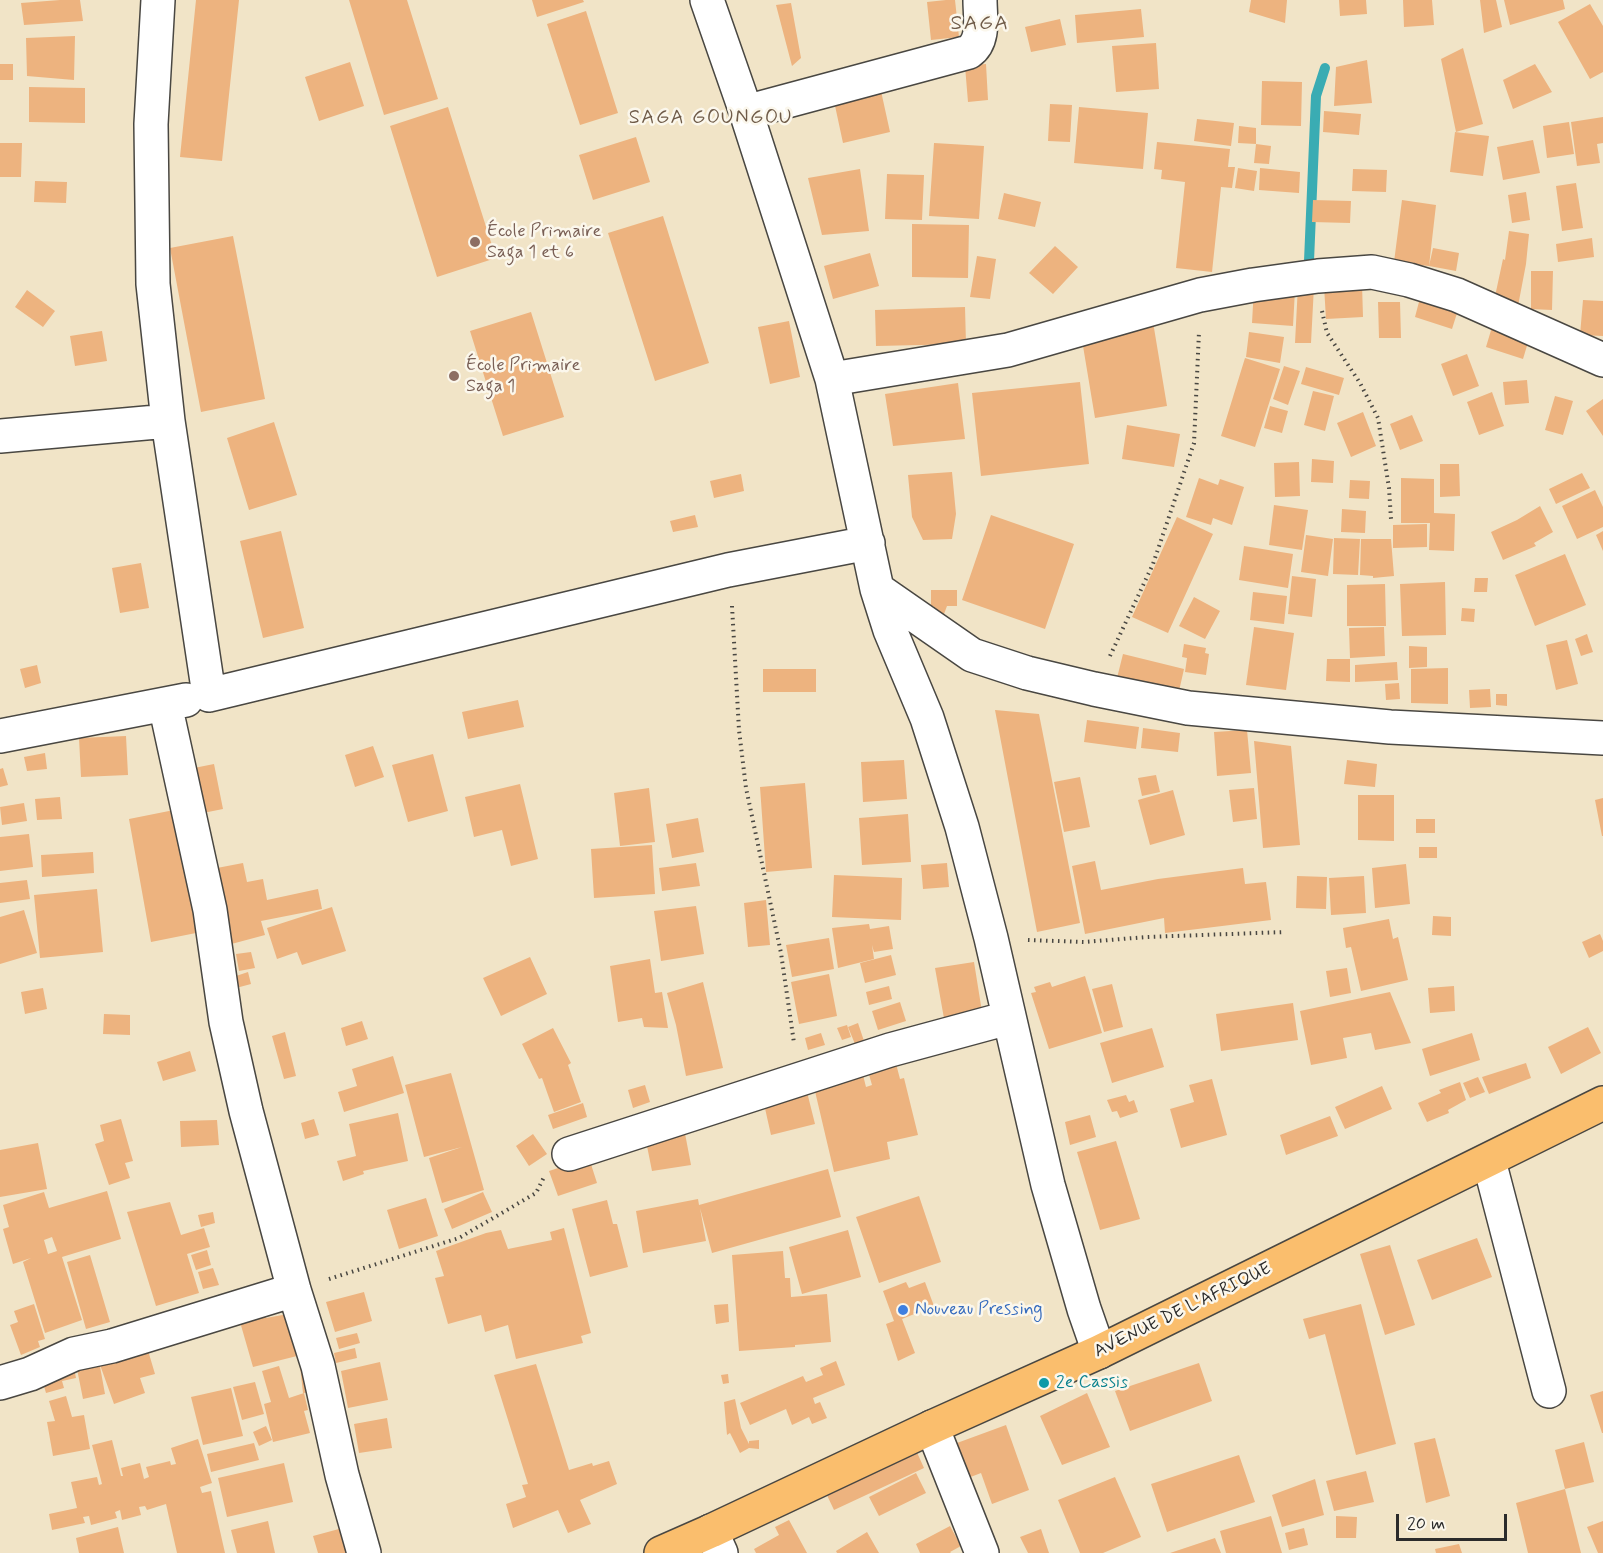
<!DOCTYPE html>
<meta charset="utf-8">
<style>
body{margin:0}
#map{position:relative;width:1603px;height:1553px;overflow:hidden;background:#f1e4c7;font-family:Mynerve,sans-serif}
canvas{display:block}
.scale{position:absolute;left:1396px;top:1514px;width:111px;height:27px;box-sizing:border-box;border:3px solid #2b2b2b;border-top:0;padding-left:8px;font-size:18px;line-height:21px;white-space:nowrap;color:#2b2b2b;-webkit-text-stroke:4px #fbf7ec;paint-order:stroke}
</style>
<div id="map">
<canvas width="1603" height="1553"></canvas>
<div class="scale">20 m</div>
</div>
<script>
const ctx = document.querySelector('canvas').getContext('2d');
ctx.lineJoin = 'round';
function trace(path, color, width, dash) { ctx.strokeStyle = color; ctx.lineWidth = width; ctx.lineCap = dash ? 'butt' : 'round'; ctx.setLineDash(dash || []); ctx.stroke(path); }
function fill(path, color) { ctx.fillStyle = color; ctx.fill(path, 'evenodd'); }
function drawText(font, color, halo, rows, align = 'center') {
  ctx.font = font + ' Mynerve,sans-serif'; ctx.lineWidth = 5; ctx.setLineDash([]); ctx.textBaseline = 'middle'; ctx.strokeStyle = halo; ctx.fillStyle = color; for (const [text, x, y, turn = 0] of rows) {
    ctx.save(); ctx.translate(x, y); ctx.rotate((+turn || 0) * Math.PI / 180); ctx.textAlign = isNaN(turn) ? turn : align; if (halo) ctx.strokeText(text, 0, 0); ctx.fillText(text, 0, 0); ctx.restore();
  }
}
trace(new Path2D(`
 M1309,261l7,-165 9,-28`), '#3aacb3', 10);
fill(new Path2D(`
 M60,0h20l3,21 -59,4 -3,-22z
 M196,0h43l-17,161 -42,-4z
 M349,0h58l31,99 -54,16z
 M532,0h51l1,2 -47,15z
 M946,0h9l4,37 -28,3 -4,-38z
 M1251,0h36l-2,23 -36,-11z
 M1339,0h27l1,14 -27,2z
 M1403,0h29l2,25 -30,2z
 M1480,0h16l6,27 -18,6z
 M1504,0h59l2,9 -55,16z
 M791,3l10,55 -9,8 -16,-61z
 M1590,4l13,22v46l-13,7 -32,-57z
 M1141,9l3,28 -67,6 -2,-28z
 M586,11l32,102 -38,12 -33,-101z
 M1060,19l6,26 -35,7 -6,-25z
 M75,36l-1,44 -47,-4 -1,-38z
 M1156,43l3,46 -43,3 -4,-46z
 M1463,48l20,76 -27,8 -15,-73z
 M1367,60l5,43 -38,3 2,-39z
 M350,62l14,44 -45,15 -14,-44z
 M0,64h13v16h-13z
 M986,64l2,36 -20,2 -3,-36z
 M1535,64l17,28 -39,17 -10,-29z
 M1262,81l40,1 -1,44 -40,-1z
 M29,87l56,1v35l-56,-1z
 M881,91l9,41 -47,11 -9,-42z
 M1050,104l22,1 -2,37 -22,-1z
 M448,107l48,151 -59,19 -47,-151z
 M1079,107l69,6 -5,56 -69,-6z
 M1324,111l37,3 -2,21 -36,-3z
 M1603,117v26l-6,1 3,19 -23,3 -6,-44z
 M1197,119l37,4 -3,23 -37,-5z
 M1569,122l5,32 -27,4 -4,-32z
 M1239,126l17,2v16l15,2 -2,18 -15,-1 2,-19 -18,-1z
 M1455,132l34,4 -6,40 -33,-4z
 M636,137l14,45 -57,18 -14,-45z
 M1533,140l7,33 -37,7 -6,-33z
 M1157,142l73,7 -2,18h7l-3,21 -11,-1 -9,85 -36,-4 9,-86 -24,-3 1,-9 -8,-1z
 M0,143h22l-1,34h-21z
 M934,143l50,3 -5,73 -50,-3z
 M1238,168l19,3 -3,20 -19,-3z
 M1260,168l40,4 -1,21 -40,-3z
 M860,169l9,62 -47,4 -14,-57z
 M1353,169l34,1 -1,22 -34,-1z
 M887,174l37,1 -2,45 -37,-1z
 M35,181l32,1 -1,21 -32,-1z
 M1576,183l7,45 -21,3 -6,-45z
 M1526,192l4,28 -18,3 -4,-28z
 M1004,193l37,9 -6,25 -37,-8z
 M1313,200l38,1 -1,22 -38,-1z
 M1402,200l34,5 -7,61 -35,-4z
 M663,216l46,147 -54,18 -47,-148z
 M912,224l57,1 -1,53 -56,-1z
 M1509,231l20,3 -3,30 -8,42 -24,-5 9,-42 2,1z
 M233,236l32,163 -64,13 -31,-164z
 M1592,238l2,19 -36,5 -2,-18z
 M1055,246l23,21 -25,27 -24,-21z
 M1433,248l26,5 -3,18 -27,-5z
 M870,253l9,33 -46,13 -9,-33z
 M977,256l19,3 -6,40 -20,-2z
 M1531,271h22l-1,39 -21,-1z
 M1362,284l1,33 -37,2 -2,-33z
 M1298,285l16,1 -3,57h-16z
 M1254,287l41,3 -2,36 -41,-3z
 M27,290l28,21 -12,16 -28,-20z
 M1420,298l38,12 -6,19 -37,-12z
 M1583,300l20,1v35l-23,-1z
 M1378,302h22l1,36h-22z
 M965,307l1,37 -90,2 -1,-36z
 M531,312l33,105 -61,19 -33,-105z
 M789,321l11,56 -30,7 -12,-57z
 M1153,322l14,84 -72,12 -14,-84z
 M1492,327l37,12 -6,20 -37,-12z
 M102,331l5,30 -32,5 -5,-30z
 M1249,332l35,5 -4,26 -34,-6z
 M1467,354l12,32 -26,10 -12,-32z
 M1245,358l35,11 -25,78 -34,-11z
 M1284,366l16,5 -12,34 -15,-6z
 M1306,367l38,11 -5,17 -38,-11z
 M1527,380l2,23 -24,2 -2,-23z
 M1080,382l9,82 -108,12 -9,-83z
 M958,383l7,56 -72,7 -8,-52z
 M1313,391l21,5 -9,35 -21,-6z
 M1492,392l12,34 -25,9 -12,-33z
 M1555,396l18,5 -10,34 -18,-5z
 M1603,399v37l-17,-25z
 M1270,406l18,5 -6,22 -18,-5z
 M1363,412l13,34 -25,11 -14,-34z
 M1412,415l11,26 -23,9 -10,-26z
 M274,422l23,73 -48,15 -22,-72z
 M1127,425l53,9 -6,33 -52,-8z
 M1312,459l22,2 -1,22 -22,-1z
 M1299,462l1,34 -25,1 -1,-34z
 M1440,464h19l1,32 -20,1z
 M952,472l4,42 -4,25 -29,1 -11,-23 -4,-42z
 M1582,473l8,15 -34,16 -7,-15z
 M741,474l3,17 -30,7 -4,-17z
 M1199,478l19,7 2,-6 24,8 -12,38 -19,-7 -2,7 -25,-8z
 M1401,478l33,1v34l21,1 -1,37 -25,-1 1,-27h-29z
 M1350,480l20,1 -1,18 -20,-1z
 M1595,490l8,17v20l-26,12 -15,-33z
 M1274,505l34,5 -6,40 -33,-5z
 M1540,506l13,26 -19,11 2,3 -33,14 -12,-28 26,-12z
 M1342,509l24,2 -1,22 -24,-1z
 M695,515l3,12 -25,5 -3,-11z
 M991,515l83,29 -29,85 -83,-29z
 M1177,517l36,17 -45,99 -36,-16z
 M1427,524v23l-34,1v-23z
 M281,531l23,97 -41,10 -23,-97z
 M1603,531v20l-7,-16z
 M1306,535l27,4 -5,37 -27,-4z
 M1334,538l26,1 -2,36 -25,-1z
 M1361,539h30l3,37 -21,2v-2l-13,-1z
 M1244,546l49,8 -5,34 -49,-8z
 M1565,554l21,51 -51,21 -20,-51z
 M141,563l8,45 -29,5 -8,-45z
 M1292,576l24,3 -4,38 -24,-3z
 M1475,578h13l-1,14h-13z
 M1445,582l1,53 -44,1 -2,-52z
 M1385,584l1,42h-39v-41z
 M931,590h26v16h-10l-3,8 -11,-5 1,-3h-3z
 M1253,592l34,4 -3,28 -34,-4z
 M1194,597l26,14 -15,28 -26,-13z
 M1462,608l13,1 -1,13 -13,-1z
 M1254,627l40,6 -8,57 -40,-5z
 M1384,627l1,29 -35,2 -1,-30z
 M1587,634l6,18 -12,4 -6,-17z
 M1567,640l11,44 -22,6 -10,-45z
 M1184,644l22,4 -1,5 4,1 -3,21 -21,-3 2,-14 -5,-1z
 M1409,646l18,1v20l-18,1z
 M1123,654l61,15 -7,31 -62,-14z
 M1327,659h23v23l-24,-1z
 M1397,662l1,18 -43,2v-17z
 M37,665l4,18 -16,5 -5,-19z
 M1448,668v36l-37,-1v-34z
 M763,669h53v23h-53z
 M1399,683l1,16 -14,1 -1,-16z
 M1490,689l1,18 -21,1 -1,-18z
 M1496,694h11v12l-11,-1z
 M518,700l6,27 -56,12 -6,-27z
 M995,710l44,4 41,209 -43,9z
 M1087,720l52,7 -3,22 -52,-7z
 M1143,728l37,5 -2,19 -37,-4z
 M1247,730l4,43 -34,3 -3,-44z
 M126,736l2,39 -47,2 -2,-39z
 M1254,741l37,5 9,99 -37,3z
 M373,746l11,31 -29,10 -10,-32z
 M45,753l2,16 -20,2 -3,-14z
 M433,754l15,57 -40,11 -16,-57z
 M904,760l3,39 -44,3 -2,-40z
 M1347,760l30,4 -2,23 -31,-3z
 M214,764l9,45 -20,4 -9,-45z
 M3,768l5,17 -8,2v-18z
 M1156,775l4,17 -18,4 -4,-18z
 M1080,777l10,50 -26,5 -10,-50z
 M805,783l7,85 -46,4 -6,-85z
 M520,784l18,75 -27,7 -9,-36 -28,7 -9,-40z
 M649,788l6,54 -35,4 -6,-53z
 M1254,788l3,31 -24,3 -4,-32z
 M1173,790l12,45 -35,10 -12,-45z
 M1358,795h36v46l-36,-1z
 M60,797l2,22 -25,1 -2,-21z
 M1603,798v38h-1l-7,-36z
 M24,803l3,18 -25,4 -2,-18z
 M179,809l22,123 -50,10 -22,-123z
 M908,814l3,48 -49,3 -3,-47z
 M698,818l6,34 -32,6 -6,-34z
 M1416,819h19v14h-19z
 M29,834l4,33 -33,4v-34z
 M652,845l3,49 -61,4 -3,-49z
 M1419,847h18v11h-18z
 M93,852l1,21 -52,4 -1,-22z
 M1095,861l6,29 57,-11 85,-11 2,16 21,-2 5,38 -106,13 -1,-15 -79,16 -13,-68z
 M243,863l4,19 16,-3 4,21 51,-11 4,20 -61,12 4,14 -41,11 -7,-78z
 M696,863l4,23 -38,5 -3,-23z
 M947,863l2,24 -26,2 -2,-24z
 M1406,864l4,40 -35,4 -3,-40z
 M834,875l68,3 -1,42 -69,-3z
 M1297,876l30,1 -1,32 -30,-1z
 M1364,876l2,37 -35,2 -2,-37z
 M27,880l3,19 -30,4v-20z
 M97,889l6,63 -63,6 -6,-63z
 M766,900l4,45 -22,2 -4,-44z
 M696,906l8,48 -43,7 -7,-50z
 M332,907l14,44 -44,14 -5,-13 -20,7 -10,-31z
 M24,910l13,43 -37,11v-47z
 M1433,916l18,1v19l-19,-1z
 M1389,919l4,20 5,-2 10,43 -47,11 -10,-44 -5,1 -3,-20z
 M869,924l1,5 19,-3 4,23 -19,3 -2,-7 2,14 -36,9 -6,-40z
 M1600,934l3,7v10l-14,7 -7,-16z
 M829,938l5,31 -42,8 -6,-32z
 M251,952l4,16 -16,3 -3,-17z
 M891,955l5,20 -31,8 -5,-20z
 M530,957l17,37 -46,22 -18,-38z
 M650,959l5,34 7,-1 6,36 -24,-1 -2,-9 -24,4 -8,-56z
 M974,962l9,56 -38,6 -10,-56z
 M1347,968l4,25 -21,4 -4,-26z
 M248,972l3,12 -15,4 -3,-11z
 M829,974l8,42 -38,8 -8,-42z
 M1085,976l17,57 -53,16 -18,-56 5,-1 -2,-5 16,-5 2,5z
 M703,982l20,86 -37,8 -10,-51 -9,-32z
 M1112,984l11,43 -19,5 -12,-43z
 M889,986l3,13 -23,6 -3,-13z
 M1454,986l1,25 -25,2 -2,-25z
 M43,988l4,21 -22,5 -4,-22z
 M1390,992l21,51 -36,7 -4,-17 -28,5 4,20 -36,7 -11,-54z
 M900,1002l6,19 -28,9 -6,-19z
 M1293,1003l5,37 -77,11 -5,-37z
 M104,1014l26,1v20l-27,-1z
 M362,1021l6,18 -22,7 -5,-18z
 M858,1023l6,18 -9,3 -7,-17z
 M847,1025l4,12 -9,3 -5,-12z
 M1588,1027l13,26 -40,21 -13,-27z
 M553,1028l18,35 -3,2 13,37 -27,10 -12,-34 -3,1 -17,-35z
 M1152,1028l12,39 -52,16 -12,-40z
 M285,1032l11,44 -12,3 -12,-43z
 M821,1033l4,12 -17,5 -3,-12z
 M1472,1033l8,27 -50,16 -8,-27z
 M190,1051l6,20 -33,10 -6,-19z
 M393,1056l11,37 -60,19 -6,-20 19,-6 -5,-17z
 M894,1056l6,23 4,-1 14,57 -31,7 3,17 -56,13 -20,-85 49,-12 3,12 6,-2 -6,-21z
 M1526,1063l5,15 -42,16 -7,-17z
 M451,1073l33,117 -42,13 -13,-45 33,-11 -38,10 -19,-72z
 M1478,1077l7,15 -15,6 -7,-15z
 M1212,1079l15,56 -46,13 -11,-39 24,-7 -5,-17z
 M1460,1082l6,18 -18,10 1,3 -22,9 -9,-19 23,-10 -2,-3z
 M805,1084l10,40 -44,11 -9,-40z
 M645,1085l5,17 -17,6 -5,-18z
 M1382,1086l10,23 -47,20 -10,-22z
 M1126,1095l3,7 5,-2 4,12 -18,6 -3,-7 -5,1 -5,-12z
 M583,1103l4,14 -34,12 -5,-14z
 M398,1113l10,48 -45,10 1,3 -21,7 -6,-20 19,-5 -7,-32z
 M1090,1115l6,22 -26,8 -5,-23z
 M1330,1116l8,20 -52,19 -6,-20z
 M121,1119l12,42 -8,2 5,15 -21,7 -14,-41 9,-3 -4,-16z
 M314,1119l5,16 -14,4 -4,-16z
 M217,1120l2,25 -38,2 -1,-26z
 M683,1123l8,42 -39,6 -7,-35z
 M533,1134l14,20 -18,12 -13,-20z
 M1116,1141l24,78 -40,11 -23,-78z
 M38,1143l9,46 -47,8v-47z
 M589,1158l8,25 -39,13 -9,-25z
 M828,1169l13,48 -129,36 -12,-45 6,33 -63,12 -7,-42 62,-12 1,6z
 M107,1191l14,48 -59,18 20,63 -37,13 -22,-71 8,-4 -18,6 -10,-35 6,-2 -6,-22 41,-13 5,16zM52,1237l5,14 -9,3 -4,-14z
 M483,1192l9,20 -40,17 -8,-20z
 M919,1196l22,66 -62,21 -23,-66z
 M426,1198l12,38 -39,13 -12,-39z
 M607,1200l6,24h4l11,43 -38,10 -18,-68z
 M170,1202l11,33 23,-7 6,19 -23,7 12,39 -43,13 -29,-94z
 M213,1212l2,11 -14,4 -3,-12z
 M564,1228l27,105 -10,3 2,7 -67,16 -8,-34 -23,7 -4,-17 -33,9 -13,-46 9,-2 -8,-25 50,-18 15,-3 7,19 44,-9 -2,-8z
 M848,1230l13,47 -59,17 -13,-47z
 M1477,1238l15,39 -60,23 -15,-40z
 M1390,1245l25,80 -30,10 -25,-81z
 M207,1250l4,15 -15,5 -5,-15z
 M783,1251l2,27h5l1,19 36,-3 4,48 -36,3v2l-56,4 -7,-96z
 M90,1255l20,67 -24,7 -19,-67z
 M213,1268l6,17 -16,4 -5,-17z
 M906,1282l3,6 16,-6 9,24 -32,13 13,34 -17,8 -12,-37 8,-3 -11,-30z
 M364,1292l8,29 -37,11 -9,-30z
 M34,1304l11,35 -7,2 2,6 -19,8 -11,-30 8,-3 -4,-11z
 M728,1304l1,18 -13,2 -2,-19z
 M1361,1304l35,140 -40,11 -31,-121 -16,5 -6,-20z
 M236,1308l28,4 2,6 22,-4 9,42 -44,11z
 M357,1333l3,10 -21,6 -3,-11z
 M144,1337l11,37 -15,4 5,15 -31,11 -15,-42z
 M355,1348l2,10 -21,5 -2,-10z
 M97,1350l8,44 -22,5 -9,-45z
 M72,1358l4,20 -14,3 2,7 -18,5 -4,-14z
 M836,1361l9,24 -32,13 2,6 5,-2 7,16 -15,6 -3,-7 -17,8 -6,-16 -36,16 -10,-22 63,-27 3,6 17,-7 -3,-7z
 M380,1362l8,38 -40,8 -7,-37z
 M1199,1363l13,38 -82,30 -15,-40z
 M313,1364l4,28 -14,1 -3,-27z
 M536,1364l33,106 23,-7 1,3 16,-5 8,23 -37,16 11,24 -23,9 -10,-23 -45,18 -7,-24 20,-7 -4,-12 6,-1 -34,-109z
 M279,1366l10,32 15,-5 4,17 -4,1 6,22 -37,9 -9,-38 7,-2 -9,-31z
 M728,1374l1,9 -6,1 -2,-9z
 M255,1382l9,32 -22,6 -9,-33z
 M231,1388l12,48 -40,9 -12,-48z
 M1603,1391v42h-1l-12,-38z
 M1087,1393l23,54 -48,18 -22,-49z
 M66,1396l6,21 12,-2 6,34 -37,7 -6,-34 8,-1 -6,-20z
 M735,1399l6,29 8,16v-3l10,-1v9l-10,-1 -9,5 -10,-20 -3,2 -3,-33z
 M387,1418l5,30 -33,5 -5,-29z
 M1006,1425l23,65 -37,14 -11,-31 -13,5 -11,-35z
 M266,1426l6,14 -13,6 -6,-14z
 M1435,1438l15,58 -24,7 -12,-60z
 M198,1439l14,44 -12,4 2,6 9,-2 14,62h-48l-11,-49 -19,6 -2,-4 -6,1 2,8 -19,5 -2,-10 -5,2 2,6 -26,7 -2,-9 -6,1 2,6 -33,7 -3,-16 28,-6 -6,-26 26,-5 2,8 3,-1 -10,-39 20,-5 9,36h2l-2,-8 19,-5 4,16 5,-2 -3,-10 24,-6 1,4 5,-1 -5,-16z
 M1584,1442l10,40 -29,7 -10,-39z
 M254,1443l5,17 -48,12 -4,-18z
 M915,1448l9,20 -90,42 -9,-19z
 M1239,1455l16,47 -88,30 -16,-48z
 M284,1463l9,39 -66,15 -9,-39z
 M1366,1471l8,31 -40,9 -8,-30z
 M916,1473l10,20 -47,23 -10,-19z
 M1115,1477l26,60 -38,16h-23l-22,-53z
 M1315,1479l9,36 -42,12 -10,-32z
 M1565,1489l16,64h-53l-12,-50z
 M1271,1516l11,37h-56l-6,-22z
 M1336,1516l21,1 -1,21h-20z
 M789,1520l18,33h-51l-2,-4 25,-14 -4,-8z
 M268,1521l7,32h-38l-6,-23z
 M1603,1521v32h-5l-11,-26z
 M350,1526l7,27h-39l-5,-17z
 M950,1526l11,20 -11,6 1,1h-31l-4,-9z
 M118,1527l6,26h-45l-3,-15z
 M1304,1528l4,17 -19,5 -4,-17z
 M1041,1529l8,24h-21l-8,-16z
 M867,1532l12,21h-42l-1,-2z
 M1215,1538l6,15h-51z
 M1459,1544l3,9h-26l-1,-4z`), '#edb37f');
const minor = new Path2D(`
 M158,0l-7,124 2,160 15,137
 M707,0l39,112 86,267 45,210 13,41 37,88 35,109 29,111 57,247 36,124 15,43
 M746,112l223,-60c16,-11 11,-35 11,-52
 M832,379l176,-29 192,-55 53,-10 65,-9 54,-4 37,8 48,15 146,65
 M0,436l168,-15 41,274 519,-125 140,-27
 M877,589l95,66 55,18 67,16 94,19 202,19 213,11
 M165,704l45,206 16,112 20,89 48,179 24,76 24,109 22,78
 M0,736l186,-36
 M569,1154l321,-104 118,-32
 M1489,1161l60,230
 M0,1383l30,-9 44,-20 38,-8 182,-56
 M932,1427l50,126
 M711,1531l10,22`);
const major = new Path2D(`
 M661,1553l50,-22 221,-104 167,-75 504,-249`);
trace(minor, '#494742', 36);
trace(major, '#494742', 36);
trace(new Path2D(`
 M1322,311l5,22 33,50 18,35 11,70 2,31
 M732,606l7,124 7,58 35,165 13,90
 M1110,656l43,-92 41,-121 5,-111
 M1028,940l56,2 63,-5 138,-5
 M329,1279l130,-41 77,-45 8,-16`), '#494742', 4, [1.5, 4.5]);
trace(minor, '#fff', 33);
trace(major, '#fabe6d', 33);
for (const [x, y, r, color] of [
 [475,242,6,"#8d6e63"],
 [454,376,6,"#8d6e63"],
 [903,1310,6,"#3f7fe0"],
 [1044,1383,6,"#0f9aa8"]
]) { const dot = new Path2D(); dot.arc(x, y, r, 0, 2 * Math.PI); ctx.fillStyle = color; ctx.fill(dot); trace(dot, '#fbf7ec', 2); }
drawText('18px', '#785e54', '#fbf7ec', [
 ["École Primaire",487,232],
 ["Saga 1 et 6",487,253],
 ["École Primaire",466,366],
 ["Saga 1",466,387]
], 'left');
drawText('18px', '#366cbe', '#fbf7ec', [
 ["Nouveau Pressing",915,1310]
], 'left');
drawText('18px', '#2b2b2b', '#fbf7ec', [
 ["AVENUE DE L'AFRIQUE",1183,1311,-26]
]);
drawText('18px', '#0d838f', '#fbf7ec', [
 ["2e Cassis",1056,1383]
], 'left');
ctx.letterSpacing = '1.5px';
drawText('20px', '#6f5b48', '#fbf7ec', [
 ["SAGA GOUNGOU",711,119]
]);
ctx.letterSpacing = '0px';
ctx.letterSpacing = '1.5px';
drawText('21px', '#6f5b48', '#fbf7ec', [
 ["SAGA",980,25]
]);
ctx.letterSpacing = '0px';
</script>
